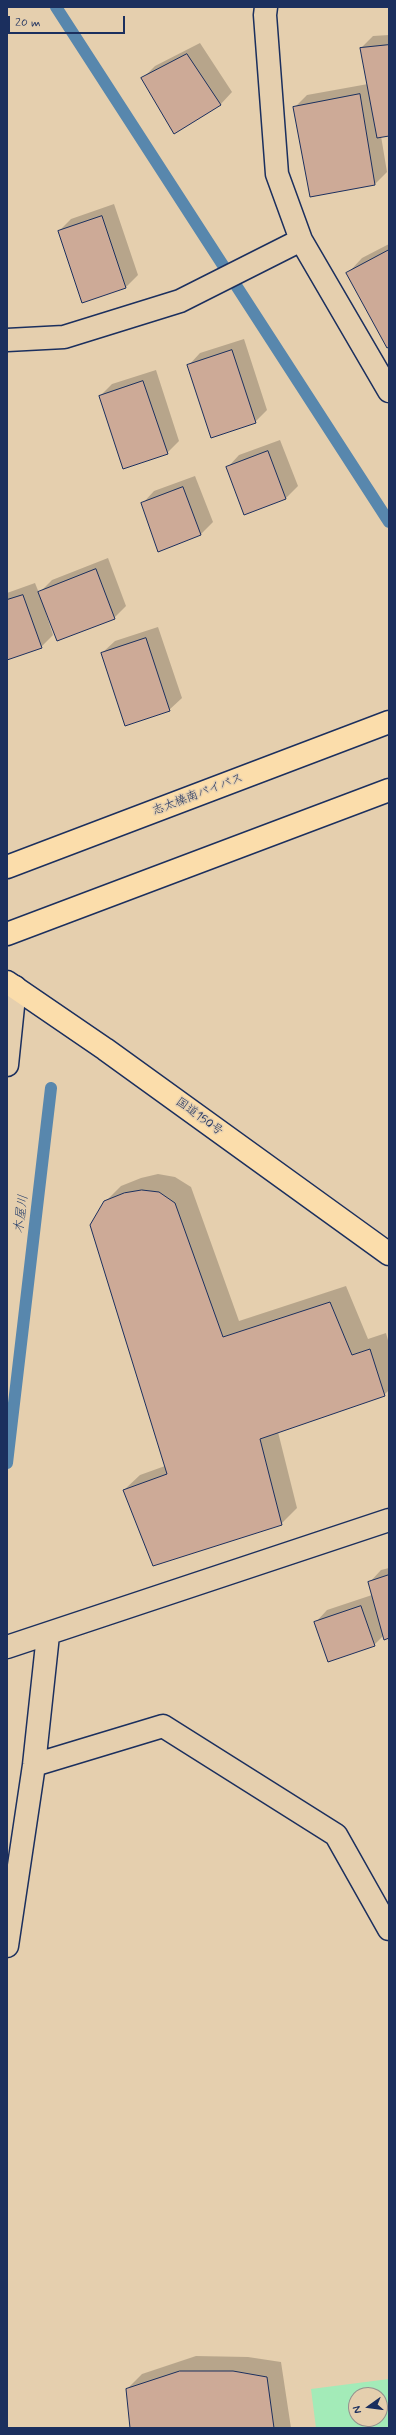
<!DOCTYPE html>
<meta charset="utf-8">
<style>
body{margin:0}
#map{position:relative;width:396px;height:2435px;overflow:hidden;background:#e5cfae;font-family:Mynerve,sans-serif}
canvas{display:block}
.frame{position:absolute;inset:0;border:8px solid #1b2f5e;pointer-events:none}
.north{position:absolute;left:348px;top:2387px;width:40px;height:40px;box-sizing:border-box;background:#e5cfae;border:1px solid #948f8e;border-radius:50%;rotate:256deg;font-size:11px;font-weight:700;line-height:16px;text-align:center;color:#1b2f5e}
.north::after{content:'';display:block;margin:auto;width:14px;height:18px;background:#1b2f5e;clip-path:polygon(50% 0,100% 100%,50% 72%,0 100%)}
.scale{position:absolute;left:8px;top:16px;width:117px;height:18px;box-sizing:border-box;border:2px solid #1b2f5e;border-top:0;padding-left:5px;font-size:12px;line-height:14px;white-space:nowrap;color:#1b2f5e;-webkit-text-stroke:3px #e5cfae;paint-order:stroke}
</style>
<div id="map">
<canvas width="396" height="2435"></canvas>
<div class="frame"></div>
<div class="north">N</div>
<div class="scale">20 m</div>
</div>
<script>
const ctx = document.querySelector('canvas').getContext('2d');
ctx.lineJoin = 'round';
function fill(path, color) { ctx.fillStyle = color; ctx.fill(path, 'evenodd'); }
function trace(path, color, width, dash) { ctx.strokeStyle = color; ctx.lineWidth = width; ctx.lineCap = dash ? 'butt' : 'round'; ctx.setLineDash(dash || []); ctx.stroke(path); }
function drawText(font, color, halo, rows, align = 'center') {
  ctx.font = font + ' Mynerve,"Klee One",sans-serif'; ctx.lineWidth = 3; ctx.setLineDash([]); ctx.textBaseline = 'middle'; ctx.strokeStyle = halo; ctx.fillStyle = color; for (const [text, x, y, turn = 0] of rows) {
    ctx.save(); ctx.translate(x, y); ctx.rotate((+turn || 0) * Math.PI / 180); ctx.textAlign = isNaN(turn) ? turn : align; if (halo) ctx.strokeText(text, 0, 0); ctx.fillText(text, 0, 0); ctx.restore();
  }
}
fill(new Path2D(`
 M389,2379v49h-73l-5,-39zM356,2395h24v24h-24z`), '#a3ebb8');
fill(new Path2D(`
 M389,35v100l-8,1 6,36 -12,12 -64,12 -16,-89 12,-12 61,-11 -7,-36 12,-12z
 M200,43l32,49 -12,13 -77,-27 12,-12z
 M114,204l24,71 -12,12 -67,-56 12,-12z
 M389,244v102l-41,-73 14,-15z
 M244,339l23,71 -12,12 -67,-56 12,-13z
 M156,370l23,71 -12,12 -67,-57 12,-12z
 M280,440l18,46 -12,12 -59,-30 12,-13z
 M195,476l18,46 -12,12 -59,-30 12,-13z
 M108,558l18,48 -12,12 -69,-8 8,25 -12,12 -34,12v-66l28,-10 4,10 13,-13z
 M158,627l24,71 -13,12 -67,-57 13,-12z
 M158,1174l17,3 16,10 48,134 107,-35 22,53 18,-6 3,11v46l-5,5 -106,37 19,76 -16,16 -157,-34 16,-15 25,-9 -60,-264 16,-16 20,-8z
 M389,1568v69l-5,-2 -10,10 -59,-22 12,-13 45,-15 -3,-12 12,-13z
 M196,2356l52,1 33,5 10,66h-160l-4,-39 15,-15z`), '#0003');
trace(new Path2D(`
 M56,7l333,515
 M7,1463l44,-375`), '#5887ad', 12);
const building = new Path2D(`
 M389,45v91l-12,2 -17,-90z
 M187,54l34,51 -47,29 -33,-56z
 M360,94l15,91 -65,12 -17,-90z
 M102,216l24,72 -44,15 -24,-72z
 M389,250v97l-2,1 -41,-75z
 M232,350l24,73 -45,15 -24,-73z
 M143,381l25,73 -45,15 -24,-73z
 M268,451l18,48 -42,16 -18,-48z
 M183,487l18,48 -43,17 -17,-49z
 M96,569l19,50 -58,22 -19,-49z
 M23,595l19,53 -35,12v-60z
 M146,638l24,73 -45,15 -24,-73z
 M142,1190l17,2 16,11 48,134 107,-35 22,53 18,-6 15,47 -125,43 22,86 -129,41 -30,-76 44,-16 -77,-249 14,-24 20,-8z
 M389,1575v63l-5,2 -16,-58z
 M361,1606l14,40 -47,16 -14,-40z
 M180,2371h53l34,6 7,51h-144l-4,-39z`);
fill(building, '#cdaa97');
trace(building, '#1b2f5e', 1);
const minor = new Path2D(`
 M266,7l-1,8 12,159 24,66 88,151
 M7,340l57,-3 116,-36 121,-61
 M7,1065l8,-78
 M7,1647l382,-127
 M34,1765l129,-39 173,109 53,94
 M7,1946l27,-181 14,-130`);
const highway = new Path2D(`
 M7,867l382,-145
 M7,934l382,-144
 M7,982l98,67 284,205`);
trace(minor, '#1b2f5e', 25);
trace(highway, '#1b2f5e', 25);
trace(minor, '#e5cfae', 22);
trace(highway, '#fbddab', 22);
drawText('12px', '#1b2f5e', '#e5cfae', [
 ["志太榛南バイパス",198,795,-21],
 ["国道150号",199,1117,36]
]);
drawText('italic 13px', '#253e6b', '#e5cfae', [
 ["木屋川",22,1214,-83]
]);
</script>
